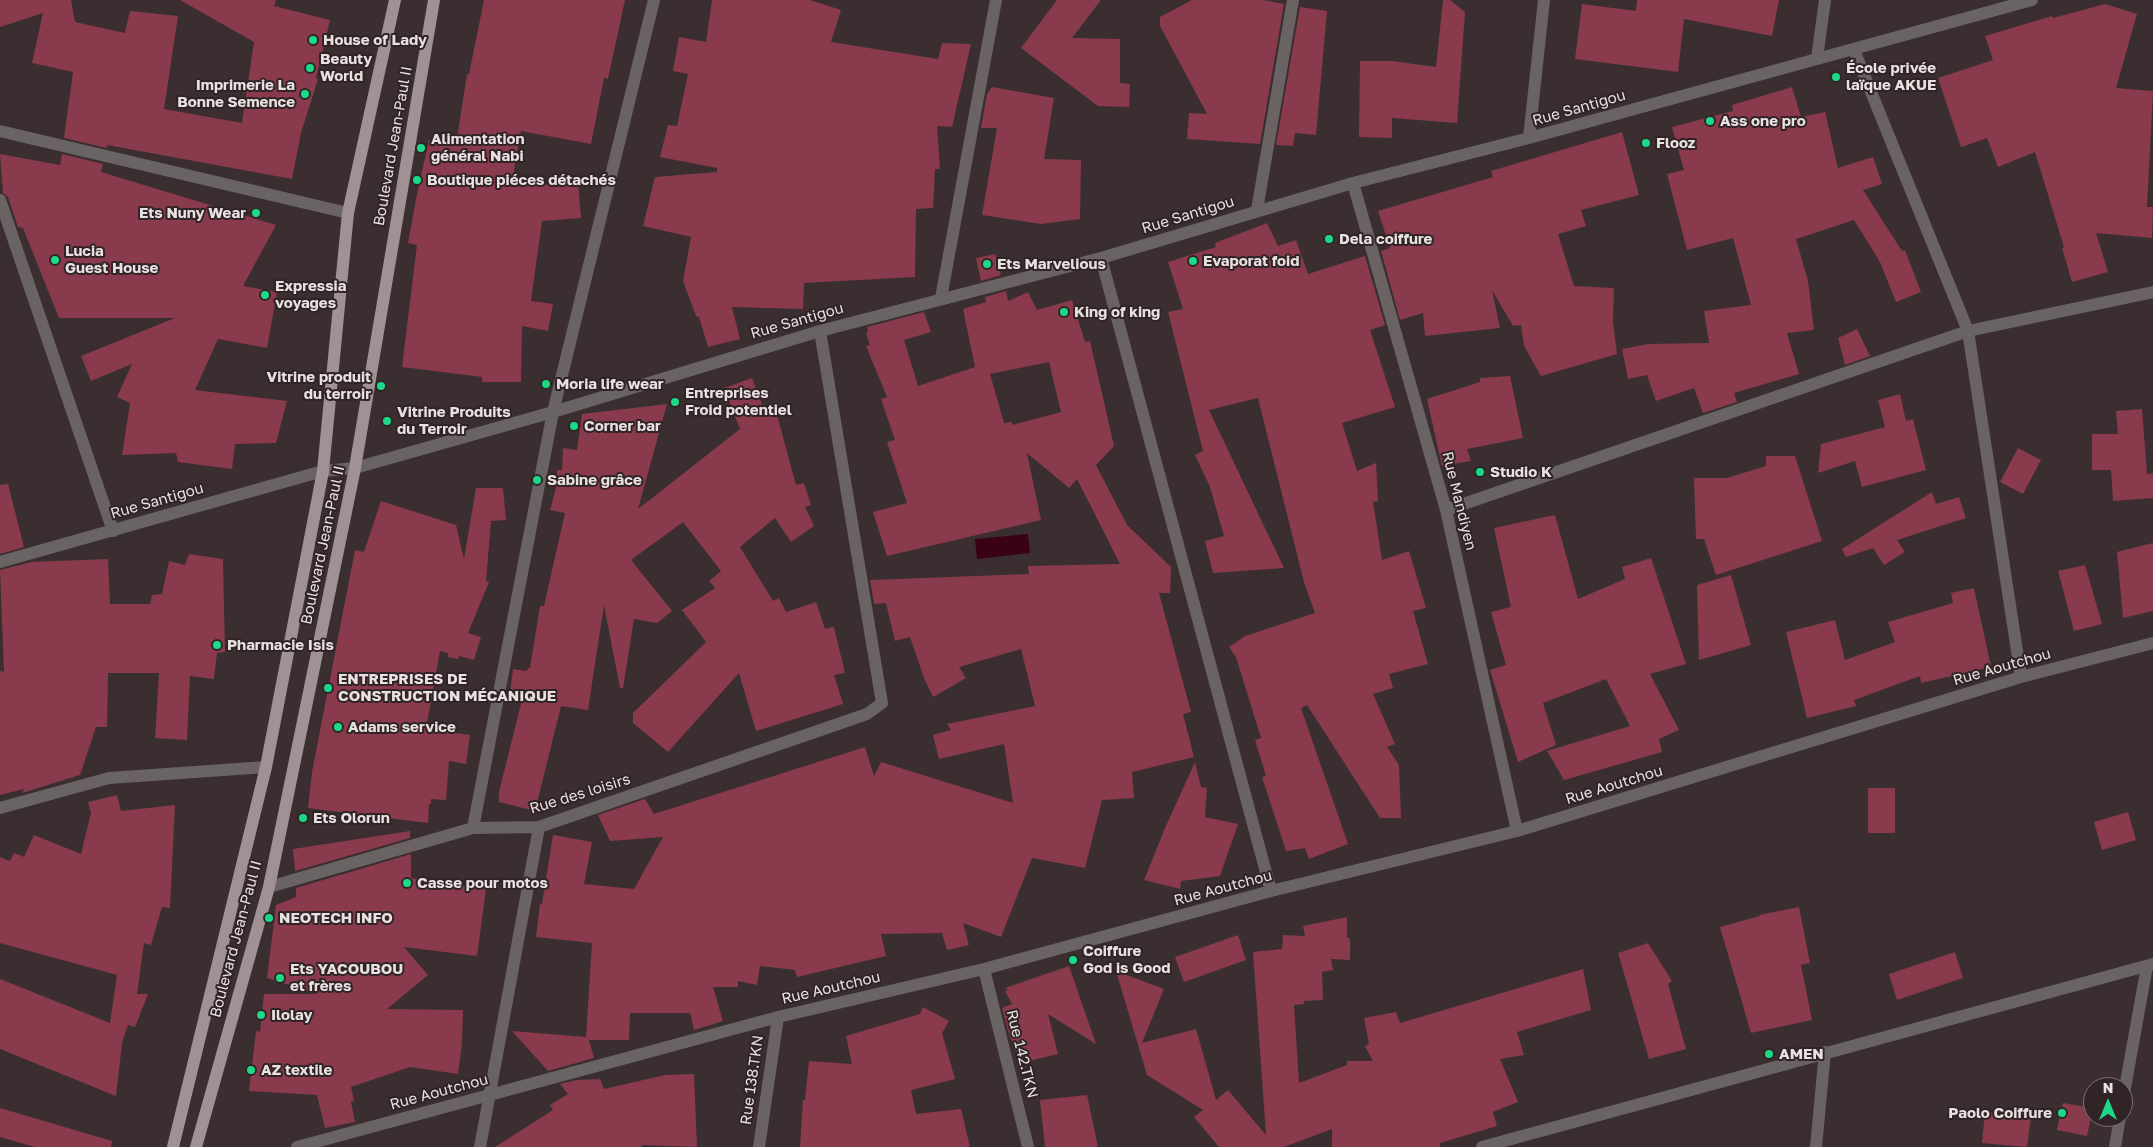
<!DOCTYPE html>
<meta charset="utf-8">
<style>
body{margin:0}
#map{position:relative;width:2153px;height:1147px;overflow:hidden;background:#3b2e30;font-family:"Golos Text",sans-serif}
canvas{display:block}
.north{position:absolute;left:2083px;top:1077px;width:50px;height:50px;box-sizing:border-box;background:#312426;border:1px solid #7b6f71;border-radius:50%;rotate:0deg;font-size:14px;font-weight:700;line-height:20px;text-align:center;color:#e9e0e1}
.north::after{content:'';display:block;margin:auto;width:18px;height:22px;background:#1cd988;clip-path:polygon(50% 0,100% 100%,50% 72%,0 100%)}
</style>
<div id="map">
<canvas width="2153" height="1147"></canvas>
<div class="north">N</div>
</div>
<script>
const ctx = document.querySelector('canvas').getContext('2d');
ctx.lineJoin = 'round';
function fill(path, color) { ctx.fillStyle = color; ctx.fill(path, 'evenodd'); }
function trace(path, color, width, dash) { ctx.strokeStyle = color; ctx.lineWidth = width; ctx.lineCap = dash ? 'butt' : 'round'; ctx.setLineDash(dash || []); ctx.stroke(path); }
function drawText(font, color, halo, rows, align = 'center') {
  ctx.font = font + ' "Golos Text",sans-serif'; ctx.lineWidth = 4; ctx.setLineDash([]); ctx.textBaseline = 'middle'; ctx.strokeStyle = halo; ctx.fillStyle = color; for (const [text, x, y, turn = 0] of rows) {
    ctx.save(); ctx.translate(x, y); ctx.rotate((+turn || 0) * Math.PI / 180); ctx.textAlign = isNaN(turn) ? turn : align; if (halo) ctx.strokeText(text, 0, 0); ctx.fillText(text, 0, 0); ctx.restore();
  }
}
fill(new Path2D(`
 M1028,534l2,19 -53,6 -2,-20z`), '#3b0215');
fill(new Path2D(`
 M0,0h71l4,22 50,11 5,-22 48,5 -14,93 78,14 12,-81 -74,-42h96l-2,6 56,14 -14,58 2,1 -17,54 -9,46 -185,-34v3l-43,-10 9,-66 -41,-9 11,-50 -43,14z
 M484,0h141l-17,79 -4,-1 -13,66 -70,-13 -10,56 67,-5 3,36 -39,3 -11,80 22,3 -5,27 -26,-5 -1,56h-39v-5l-80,-10 15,-122 -9,-2 9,-49 12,-54 27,5 11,-71h2z
 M712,0h98l31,10 -10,32 107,17 4,-16 29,1 -19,83 -15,-1 3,43h-5l-2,39 -17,1 -1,68 -111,6 -1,26 -71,-2 8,32 -32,8 -9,-30 -3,-1 -13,-35 8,-44 -48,-11 12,-49 62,-5v-4l-57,-11 8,-32 9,1 11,-52 -15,-3 6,-34 27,5z
 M1057,0h44l-29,38 48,1v44l10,1 -1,23 -31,-1 -77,-58z
 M1192,0h71l21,4 -24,140 -73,-5 2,-26 18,1 -47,-88v-9z
 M1443,0h7l15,12 -8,111 -65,-5v20l-33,-1 1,-76h32l44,6z
 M1637,0h142l-7,36 -88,-17 -6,53 -103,-13 7,-55 54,7z
 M2105,4l32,10 -21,74 37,3 -6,116h6l-1,31 -56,-5 12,39 -36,10 -10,-34 2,-1 -29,-95 -37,15 -11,-29 -26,9 -23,-69 55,-18 -8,-24 67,-20 1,2z
 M1300,7l27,4 -11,124 -21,-2 -2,13 -17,-1z
 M992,87l62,11 -10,61 37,1 -1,59 -39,5 -59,-9 15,-87h-16l6,-34z
 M1792,87l9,30 24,-5 13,56 35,-11 9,27 -19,6 39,61 3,-1 16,42 -25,10 -16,-40 -26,-42 -58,19 12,42 6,49 -27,3 12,41 -65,19 3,9 -34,11 -9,-25 -38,13 -9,-26 -19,4 -6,-30 26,-5 61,-1 -5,-32 47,-6 -18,-67 -46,12 -20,-76 17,-4 -12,-43 61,-16 -1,-6z
 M1622,132l17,63 -58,15 5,16 -28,8 16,52 40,2 -1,34 4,32 -76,22 -17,-30 -3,-21 -8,1 -21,-36 8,38 -75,8 -2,-23 -23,7 -19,-69 9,-3 -12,-37 115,-34 -2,-6z
 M0,154l60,11 2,-11 41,10 -2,8 175,53 -33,61 34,6 -10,56 -49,-9 -23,51 92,11 -11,42 -41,1 -3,25 -54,-7 -2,-9 -54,2 8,-52 -13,-6 15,-33 -41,17 -10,-25 94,-38h-116l-36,-90 -5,-1 -10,-30 -5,-4z
 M1267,223l11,23 18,-6 12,34 57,-18 20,69 -15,5 25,77 -53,16 15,48 19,-8 2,38 -5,1 9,58 27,-9 17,57 -13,3 15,53 -39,10 4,14 -20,6 22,50 -8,3 12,18 2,53h-21l-73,-113 -6,3 47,136 -39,15 -4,-11 -19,3 -24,-74 4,-1 -11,-36 6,-2 -25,-81 -7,-10 16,-11 70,-23 -11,-31 -46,-184 -49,12 75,158 -71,5 -8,-32 19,-5 -14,-49 -15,-32 8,-4 -35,-139 15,-3 -15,-47 48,-15 -1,-4z
 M995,254l6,21 -20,6 -5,-23z
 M1006,291l2,10 20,-9 9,18 35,-10 13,42 5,-1 24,105 -18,19 31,60 44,42 -1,26h-11l32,119 -8,2 11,43 -62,15 2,26 -32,2 -17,68 -53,-10 -31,79 -38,-14 6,22 -22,5 -5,-17 -61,1 5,22 -89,21 -2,-7 -35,-4 -3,19 -19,-4v6h-25l10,34 -29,9 -4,-17h-60l-1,27h-40l5,18 -46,13 -36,-40 74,6 6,-94 -56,-6 4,-33h2l11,-69 39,7 -8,42 50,5 29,-52 -53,4 -12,-26 47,-16 9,15 211,-67 9,29 7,-14 132,41 -9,-59 -65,15 -6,-24 18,-5 -4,-6 88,-18 -14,-57 -62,18 7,11 -33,19 -9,-19 -14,-41 -15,4 -9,-38 -12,1 -4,-24 159,-6 -1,-8 92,-2 -43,-85 -8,9 -42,-35 14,67 -154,36 -14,-44 34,-9 -20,-61 8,-2 -14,-41 6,-2 -21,-51 4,-1 -4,-12 2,-1 -1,-5 57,-15 7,20 -27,8 14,46 57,-19 -12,-58 23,-7 -1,-5zM1049,362l12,50 -49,13v-3l-8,1 -14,-49z
 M1857,329l13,27 -25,9 -7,-27z
 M1510,376l13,62 -56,11 4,12 -29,5 -15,-67 53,-17v-4z
 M752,378l11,29 11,-3 22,81 8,-2 7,22 -6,2 9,19 -23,16 -16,-24 -35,29 33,54 6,-3 7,14 30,-10 9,27 9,-2 11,46 -11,2 9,29 -87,27 -17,-58 -71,79 -35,-29v-10l73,-71 -24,-32 33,-22 -6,-7 12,-10 -38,-49 -52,38 41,51 -15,12 -23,-4 -11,69h-3l-16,-83 -16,105 -27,-4 -26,105 -36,-9v-10l24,-96 -13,-2 3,-25 14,2 1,-3h2l10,-62h4l21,-93 -15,-3 7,-26v-14h5l1,-22 14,2 5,-36 85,-10 -29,105 102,-80 -16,-41z
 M1900,394l6,27 7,-2 13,51 -64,17 -7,-26 -37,12 3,-29 64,-17 -7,-27z
 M2142,409l5,65 6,-1v25l-40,3 -2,-31h-19v-36h26l-2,-23z
 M2018,448l23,12 -18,34 -23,-12z
 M1766,456h29l27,85 -106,34 -12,-36h-8l-2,-61h33l39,-12z
 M8,484l16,63 -24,7v-69z
 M476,488h27l3,32 -15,1 -5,60 3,1 -21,51 13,4 -7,23 -15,-4 -1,3 -10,-2v-4l-8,-2 -14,78 44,6 -4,29 -17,-3 -3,39 -15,-1v5h-2l-1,19 -120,-15 4,-36 43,-222 9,2 17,-51 75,24 8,34z
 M1932,492l4,12 23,-7 7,21 -69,22 8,12 -21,13 -11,-17 -27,9 -4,-8z
 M1555,515l23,84 47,-20 -3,-12 29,-9 35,106 -36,10 29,56 -20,9 3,13 -98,28 -17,-29 83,-25 -24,-47 -63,24 13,42 -38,17 -28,-92 16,-5 -15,-53 20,-5 -17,-79z
 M2153,543v68l-30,7 -6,-66z
 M189,554l34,5 2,93 -8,1 -3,26 -24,-3 -3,64 -32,-2 4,-65h-51l-1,54h-11l-16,48 -58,18 2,-4 -24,6v-124l4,1 -4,-102 31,-8 77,-3 2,45h40l2,-9 10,-1 7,-33 16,4z
 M2085,565l17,59 -28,7 -16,-60z
 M1731,575l20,70 -52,15 -2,-75z
 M1974,588l17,79 -70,16 -1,-7 -66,24 2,6 -49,12 -21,-86 49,-12 10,40 50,-18 -7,-20 65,-19 -2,-10z
 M1195,762l6,25 6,1 -2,29 33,7 -18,52 -39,5 -1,8 -36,-9 21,-52z
 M1868,788h27v45h-27z
 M117,795l4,16 54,-6 -5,103 -8,-1 -11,38 -7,-2 -7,51h11l-13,33 -7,-2 -6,18 -6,53 -116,-47v-70l110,44 7,-48 -117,-32v-86l10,4 4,-8 10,4 10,-22 47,19 10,-41 -3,-11z
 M2128,812l8,28 -34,10 -8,-28z
 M410,831v7l-115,33 -2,-22z
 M411,854v24l75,11 -9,67 -73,-9 24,28 -41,34 76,1 -1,34 -4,30 -48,-7 -59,20 3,14 -3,1 4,20 -30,6 -8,-33 -68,-4 7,-60 4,1 4,-38h54l-51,-16 9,-73 20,-8v-9z
 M1799,907l11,56 -9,2 11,55 -61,13 -31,-106 40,-11 -1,-1z
 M1347,917v21h3v22l-19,-1 2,11 -11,2 1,28 -19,1v3l-10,1 5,78 48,-18v-4h26l-8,-15 4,-2 -5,-26 32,-6 4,11 183,-54 8,41 -74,22 7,23 -24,4 18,43 -25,10 4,14 -57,17v4h-108v-18l-48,18h-65l-25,-30 9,-7 -56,-35 -31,-104 48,18 -22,54 54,-14 20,71 12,-10 38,45 -13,-183 29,-3 1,-14 22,1 -2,-10z
 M1238,935l8,25 -62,22 -9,-25z
 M1648,943l24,38 -4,3 18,65 -37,10 -31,-106z
 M1955,952l8,26 -66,22 -8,-26z
 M1069,966l27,78 -48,-30 10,40 -37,9 -13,-32 -6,-23 10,-4 -7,-13 3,-1 -3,-2z
 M923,1007l26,14 -7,12 13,46 -44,11 5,24 45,-5 9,38h-170l3,-47h2l4,-39 43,3 -6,-28 74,-22z
 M694,1074l3,73 -55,-2v2h-147l58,-37 -3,-5 18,-11 -8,-10 16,-4 24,-1 4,10 61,-14z
 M1087,1095l11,52h-53l-5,-47z
 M2063,1103l30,5 -6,28 -30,-6z
 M0,1108l112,33 -1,6h-76l-35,-10z
 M1985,1112l46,4 -4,31 -45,-4z`), '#893a4d');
trace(new Path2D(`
 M1854,50l114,281 53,346
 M1817,58l8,-58
 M0,131l348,82
 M1529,138l15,-138
 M1353,183l93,327 71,321
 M0,200l113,331
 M1257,210l36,-210
 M1101,258l170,633
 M941,298l55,-298
 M1446,510l522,-179 185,-39
 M0,562l323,-91 32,-3 198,-56 267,-81 281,-73 252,-75 176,-45 503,-138
 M0,808l109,-30 157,-11
 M473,828l80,-416 101,-412
 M269,887l204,-59 66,-1 328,-113 15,-11 -62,-372
 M984,969l44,178
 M2123,1099l24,-133
 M297,1147l481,-130 206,-48 287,-78 246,-60 504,-154 132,-34
 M480,1147l59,-320
 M759,1147l19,-130
 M1482,1147l671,-183
 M1816,1147l9,-95
 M2115,1147l5,-30`), '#6a6364', 12);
trace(new Path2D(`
 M173,1147l93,-380 57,-296 25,-258 47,-213
 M196,1147l73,-260 86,-419 79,-468`), '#a09294', 12);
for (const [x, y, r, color] of [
 [313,40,5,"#1cd988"],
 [310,68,5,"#1cd988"],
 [1836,77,5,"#1cd988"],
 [305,94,5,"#1cd988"],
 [1710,121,5,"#1cd988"],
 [1646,143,5,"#1cd988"],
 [421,148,5,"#1cd988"],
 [417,180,5,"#1cd988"],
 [256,213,5,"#1cd988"],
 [1329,239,5,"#1cd988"],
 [55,260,5,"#1cd988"],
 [1193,261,5,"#1cd988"],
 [987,264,5,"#1cd988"],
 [265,295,5,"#1cd988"],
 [1064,312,5,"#1cd988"],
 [546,384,5,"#1cd988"],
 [381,386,5,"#1cd988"],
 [675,402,5,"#1cd988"],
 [387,421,5,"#1cd988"],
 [574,426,5,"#1cd988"],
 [1480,472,5,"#1cd988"],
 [537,480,5,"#1cd988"],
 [217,645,5,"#1cd988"],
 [328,688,5,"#1cd988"],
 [338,727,5,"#1cd988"],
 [303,818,5,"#1cd988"],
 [407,883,5,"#1cd988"],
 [269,918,5,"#1cd988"],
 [1073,960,5,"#1cd988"],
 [280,978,5,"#1cd988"],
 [261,1015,5,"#1cd988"],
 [1769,1054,5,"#1cd988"],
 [251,1070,5,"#1cd988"],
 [2062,1113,5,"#1cd988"]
]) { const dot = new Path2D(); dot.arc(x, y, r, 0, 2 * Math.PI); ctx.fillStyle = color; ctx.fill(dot); trace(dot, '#312426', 2); }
drawText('bold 15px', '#e9e0e1', '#312426', [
 ["House of Lady",323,40],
 ["Beauty",320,59],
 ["World",320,76],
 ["École privée",1846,68],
 ["laïque AKUE",1846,85],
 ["Imprimerie La",295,85,"right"],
 ["Bonne Semence",295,102,"right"],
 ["Ass one pro",1720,121],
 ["Alimentation",431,139],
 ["général Nabi",431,156],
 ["Flooz",1656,143],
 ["Boutique piéces détachés",427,180],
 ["Ets Nuny Wear",246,213,"right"],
 ["Dela coiffure",1339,239],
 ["Lucia",65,251],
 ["Guest House",65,268],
 ["Evaporat foid",1203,261],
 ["Ets Marvelious",997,264],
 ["Expressia",275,286],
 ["voyages",275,303],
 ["King of king",1074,312],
 ["Vitrine produit",371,377,"right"],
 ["du terroir",371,394,"right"],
 ["Moria life wear",556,384],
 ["Entreprises",685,393],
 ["Froid potentiel",685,410],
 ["Vitrine Produits",397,412],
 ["du Terroir",397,429],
 ["Corner bar",584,426],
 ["Studio K",1490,472],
 ["Sabine grâce",547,480],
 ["Pharmacie Isis",227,645],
 ["ENTREPRISES DE",338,679],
 ["CONSTRUCTION MÉCANIQUE",338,696],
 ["Adams service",348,727],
 ["Ets Olorun",313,818],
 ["Casse pour motos",417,883],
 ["NEOTECH INFO",279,918],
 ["Coiffure",1083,951],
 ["God is Good",1083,968],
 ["Ets YACOUBOU",290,969],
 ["et frères",290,986],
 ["Ilolay",271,1015],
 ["AMEN",1779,1054],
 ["AZ textile",261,1070],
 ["Paolo Coiffure",2052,1113,"right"]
], 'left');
drawText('15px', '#e9e0e1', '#312426', [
 ["Rue Santigou",1579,108,-16],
 ["Boulevard Jean-Paul II",393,146,-80],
 ["Rue Santigou",1188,215,-17],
 ["Rue Santigou",797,321,-16],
 ["Rue Santigou",157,501,-16],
 ["Rue Mandiyen",1459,501,76],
 ["Boulevard Jean-Paul II",323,545,-78],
 ["Rue Aoutchou",2002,667,-16],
 ["Rue Aoutchou",1614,785,-17],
 ["Rue des loisirs",580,794,-17],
 ["Rue Aoutchou",1223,888,-15],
 ["Boulevard Jean-Paul II",236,939,-75],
 ["Rue Aoutchou",831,988,-13],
 ["Rue 142.TKN",1022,1054,76],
 ["Rue 138.TKN",752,1080,-82],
 ["Rue Aoutchou",439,1092,-15]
]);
</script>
